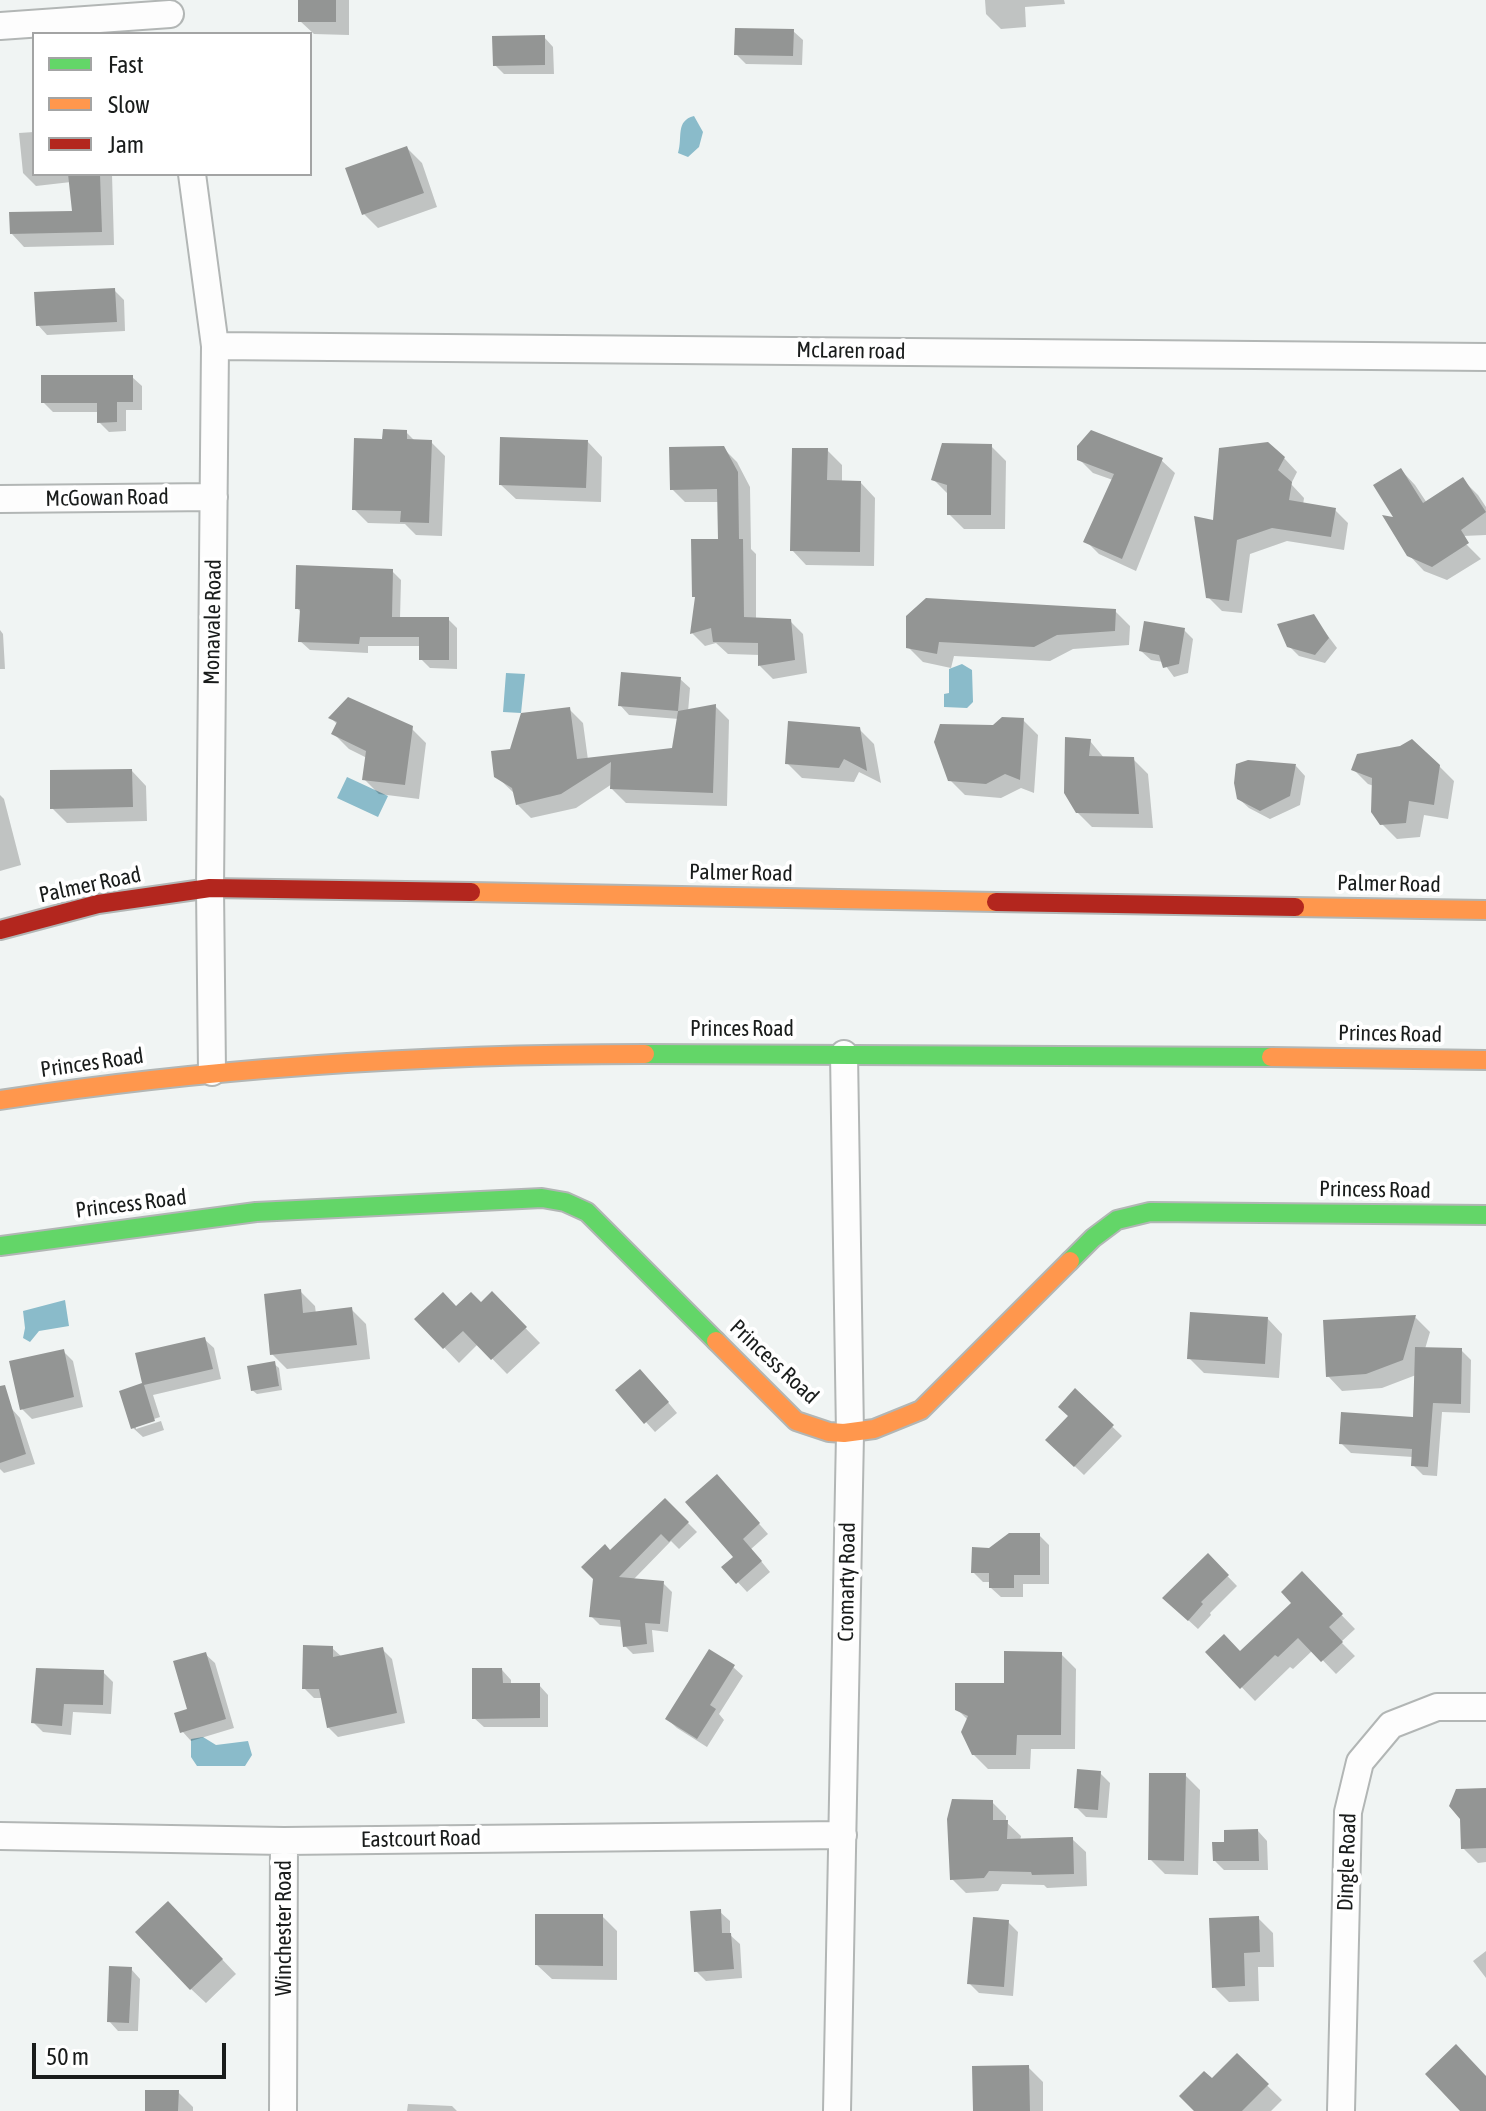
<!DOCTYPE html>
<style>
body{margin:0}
#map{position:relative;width:1486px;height:2111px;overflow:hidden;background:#f0f4f3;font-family:"Asap Condensed",sans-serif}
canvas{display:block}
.legend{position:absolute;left:32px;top:32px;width:280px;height:144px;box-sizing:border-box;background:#fff;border:2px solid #a3a4a4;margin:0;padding:10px 14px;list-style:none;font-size:24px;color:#191c1b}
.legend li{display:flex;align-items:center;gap:16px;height:40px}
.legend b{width:40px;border:2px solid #a3a4a4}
.scale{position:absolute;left:32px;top:2043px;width:194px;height:36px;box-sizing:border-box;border:4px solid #191c1b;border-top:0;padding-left:10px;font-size:24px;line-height:28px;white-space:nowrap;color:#191c1b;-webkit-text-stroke:6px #fff;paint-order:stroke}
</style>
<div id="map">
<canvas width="1486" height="2111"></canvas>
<ul class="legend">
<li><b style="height:10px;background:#63d668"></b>Fast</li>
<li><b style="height:10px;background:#ff974d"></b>Slow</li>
<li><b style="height:10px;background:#b3261e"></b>Jam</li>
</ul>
<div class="scale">50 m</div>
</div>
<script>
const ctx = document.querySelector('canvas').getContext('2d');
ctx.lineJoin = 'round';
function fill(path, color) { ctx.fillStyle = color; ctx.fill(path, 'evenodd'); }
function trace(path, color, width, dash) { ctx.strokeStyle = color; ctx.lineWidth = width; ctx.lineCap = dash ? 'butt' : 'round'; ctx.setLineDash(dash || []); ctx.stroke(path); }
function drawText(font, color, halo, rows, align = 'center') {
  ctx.font = font + ' "Asap Condensed",sans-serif'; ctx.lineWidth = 8; ctx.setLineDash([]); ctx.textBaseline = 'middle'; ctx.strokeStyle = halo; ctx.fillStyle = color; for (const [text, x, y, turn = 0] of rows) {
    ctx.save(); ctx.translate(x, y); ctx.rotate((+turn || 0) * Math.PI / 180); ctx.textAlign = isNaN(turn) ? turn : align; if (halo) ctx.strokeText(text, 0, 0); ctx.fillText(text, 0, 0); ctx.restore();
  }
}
fill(new Path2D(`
 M694,116l9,16 -4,15 -11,10 -10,-4c5,-16 -3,-32 16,-37z
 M962,664l10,6 1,32 -6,6 -23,-1v-13l5,-1v-24z
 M506,673l19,1 -4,39 -18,-1z
 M347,777l41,19 -10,21 -41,-19z
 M65,1300l4,26 -30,5 -9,11 -7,-4 2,-10 -2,-17z
 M203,1737l13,8 32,-4 4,14 -7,11h-48l-6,-9v-18z`), '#8abbca');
fill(new Path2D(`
 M300,0h49v35l-35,-1 -14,-13z
 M985,0h79l1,4 -40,3 1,20 -25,2 -15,-15z
 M793,31l10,9 -1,25 -56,-1 -10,-10z
 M544,37l9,10 1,27h-50l-9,-9z
 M34,132v42h78l2,71 -90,2 -12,-13 62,-21 -3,-31 -35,4 -13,-13 -4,-40z
 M407,148l15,15 15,44 -59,21 -15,-15z
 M114,290l10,10 1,31 -78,4 -9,-10z
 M132,377l10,9v24h-16v21l-17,1 -10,-10v-10h-46l-10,-10z
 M406,432l10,10h15l14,14 -3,80 -26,-1 -11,-11 -37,-1 -14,-14 30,-68z
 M588,442l14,15 -1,45 -85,-3 -15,-14z
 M991,446l15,15 -1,68h-41l-15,-15 -1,-20 -15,-15z
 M723,448l14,14 13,25 1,62 5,5v66l34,1 13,13 4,39 -34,6 -13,-13v-11l-32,-1 -12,-11 -11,3 -13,-13 5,-34 -3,-3 26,-55 -1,-39h-34l-13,-13z
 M827,450l15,15v18h19l14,15 -1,68 -68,-1 -14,-15z
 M1284,458l13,14 -6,12 13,14 -1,7 32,5 13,13 -4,27 -57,-9 -37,13 -8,59 -20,-2 -14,-14 7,-75z
 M1079,459l82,1 14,13 -39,98 -37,-17 -13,-13 27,-61 -20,-7z
 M1401,470l14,15 12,18 36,-23 15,15 8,12v28l-47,2 28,8 14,14 -34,21 -23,-9 -15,-16 -17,-30z
 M392,571l9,9 -1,39h48l9,9v41l-27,-1 -9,-9v-13h-53v7l-58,-3 -10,-9 2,-28 -5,-5z
 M1115,611l15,15 -1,19 -56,4 -23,12 -96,-5 -3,12 -28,-6 -15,-15z
 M1313,616l24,32 -12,15 -26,-7 -10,-10z
 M0,630l3,4 2,35h-5z
 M1184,630l9,9 -5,34 -14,4 -11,-15 -12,-2 -10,-9z
 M680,679l10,9 -2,24 27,-6 14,14 -2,86 -101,-3 -14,-14v-5l-36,24 -45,10 -14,-14 -2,-10 -19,-18 16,-25 57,-42 14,14 5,37 85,-11 6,-30 -50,-4 -9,-10z
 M331,718l80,10 15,15 -7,56 -40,-5 -15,-15 3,-21 -18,-9 -15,-15 4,-9z
 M1023,720l15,15 -4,58 -13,-5 -20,10 -36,-3 -15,-15 44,-53z
 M859,729l15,15 7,39 -22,-11 -5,10 -52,-4 -15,-15z
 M1090,741l15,18h28l15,15 5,54 -61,-1 -15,-15z
 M1296,766l9,10 -5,29 -30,14 -21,-11 -11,-10z
 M1439,766l15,15 -6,38 -24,-4 -4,22 -23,2 -15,-15 -8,-38 -6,-2 -15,-15z
 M132,771l14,15 1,35 -80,2 -15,-15z
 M0,795l4,4 17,66 -21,6z
 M300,1291l15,15 1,8 35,-5 15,15 4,35 -83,10 -15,-15z
 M492,1294l48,49 -33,31 -29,-30 -19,19 -42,-44 64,-14z
 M1415,1317l15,15 -5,17 36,1 10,10 -1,53 -28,-1 -5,64 -14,-1 -10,-10v-8l-62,-4 -10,-10 74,-23 1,-45 -34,13 -40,3 -14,-15z
 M1268,1319l14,15 -3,44 -75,-5 -15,-15z
 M204,1339l10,9 7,31 -68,16 7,22 -24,8v4l25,-8 3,9 -21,7 -10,-9 -12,-36 23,-8z
 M63,1351l10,10 10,46 -51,12 -10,-10z
 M274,1364l5,4 3,22 -25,4 -5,-4z
 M650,1381l27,32 -22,19 -9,-10z
 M1075,1391l47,45 -38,39 -37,-35 23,-24z
 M11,1408l9,10 15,46 -31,9 -4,-4v-57z
 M726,1486l42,48 -17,15 19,23 -23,20 -23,-25 12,-10z
 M665,1500l32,32 -18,17 -8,-8 -38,39 30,3 9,9 -4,40 -16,-2 2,22 -21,2 -8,-8 -2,-19 -23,-2 -9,-9z
 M1039,1535l10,10v39h-26v13h-22l-10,-9v-6h-8l-10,-10 17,-22z
 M1208,1556l29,30 -27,27 1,2 -13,14 -24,-22z
 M1302,1574l53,55 -14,13 14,14 -19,18 -23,-24 -20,19 -3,-2 -35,34 -47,-49 33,2 53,-51z
 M332,1648l10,9 40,-8 10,10 13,64 -67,14 -10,-10 -5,-29h-9l-10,-10z
 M205,1654l10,9 19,65 -43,13 -9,-10z
 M1061,1654l15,15 -1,80h-44l-1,20h-42l-15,-15 -5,-34 -11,-11z
 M733,1667l10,9 -24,38 5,6 -17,27 -30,-19 -10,-9z
 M502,1670l9,10v5h28l9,10v32h-64l-10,-9z
 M103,1672l10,10 -2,32 -38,-2 -2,23 -28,-3 -10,-10z
 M1100,1773l10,10 -3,35 -21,-1 -10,-10z
 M1185,1775l15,15 -2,85 -33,-1 -15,-15z
 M1486,1790v72l-8,1 -15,-15 -1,-30z
 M992,1802l14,14v6l15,14 -1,5 52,-2 14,13 1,34 -40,2 -3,-3 -42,-1 -4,7 -32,2 -14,-14z
 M1258,1831l9,10 1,29h-44l-9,-9 11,-17z
 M720,1912l10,9v14l10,9 2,34 -36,3 -10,-10z
 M602,1916l15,15v49l-65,-1 -15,-14z
 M183,1918l53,56 -30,29 -15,-14z
 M1258,1918l15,15 1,34h-16l1,34 -30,1 -15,-15z
 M1008,1922l10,10 -5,64 -34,-3 -9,-9z
 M1486,1951v27l-13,-17z
 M131,1969l9,10 -2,52h-20l-9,-10z
 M1237,2056l45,44 -11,11h-75z
 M1028,2067l15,15v29h-68z
 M178,2092l15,15v4h-46z
 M408,2104l44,2 5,5h-50z`), '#0003');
fill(new Path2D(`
 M298,0h38v22h-38z
 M735,28l59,1 -1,27 -59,-1z
 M545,35v30l-52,1 -1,-30z
 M407,146l17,47 -62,22 -17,-47z
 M68,174h32l2,58 -92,2 -1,-22 63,-1z
 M115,288l2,34 -81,4 -2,-34z
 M41,375h92v27h-16v20l-20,1v-20h-56z
 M383,429l24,1v9l25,1 -3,83 -29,-1 1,-11 -49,-1 2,-72 28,1z
 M1091,430l72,28 -41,101 -39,-17 31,-68 -37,-14v-14z
 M500,437l88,3 -2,48 -87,-3z
 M1268,442l17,15 -7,13 14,12 -3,18 47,8 -5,29 -59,-9 -35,12 -8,61 -23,-3 -12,-82 19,4 6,-72z
 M942,443l50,1 -1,71h-44v-30l-16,-5z
 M724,446l14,26 1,67h4l1,78 47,2 4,41 -37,6v-23l-45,-1 -2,-14 -21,6 5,-37h-3l-1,-58h27l-1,-50 -47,1 -1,-43z
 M792,448h36l-1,32 34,1 -1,71 -70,-1z
 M1401,468l22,35 40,-26 23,35 -25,18 8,13 -37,24 -25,-11 -25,-41 11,2 -20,-32z
 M296,565l97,4 -1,48h57v43h-30v-23h-59l-1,7 -61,-2 2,-33h-5z
 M926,598l190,11 -1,22 -58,4 -23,12 -95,-5 -2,12 -31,-6v-32z
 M1314,614l15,24 -14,17 -28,-8 -10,-23z
 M1144,621l41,7 -6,36 -16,4 -4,-13 -20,-4z
 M621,672l60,5 -3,34 -60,-5z
 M348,697l65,29 -8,59 -43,-5 4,-29 -35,-17 6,-12 -9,-4z
 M716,704l-3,89 -103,-4 1,-27 -50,32 -45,11 -4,-17 -18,-11 -3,-26 19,-2 11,-36 49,-6 7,52 95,-11 6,-37z
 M1002,717l22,1 -4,62 -15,-6 -19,10 -38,-3 -14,-39 6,-18 53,1z
 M788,721l72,6 7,44 -23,-12 -5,9 -54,-4z
 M1065,737l26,2 -2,17 45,1 5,57 -63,-1 -12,-20z
 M1412,739l28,26 -6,40 -25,-4 -3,22 -26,2 -9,-13 1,-34 -21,-8 6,-16 43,-8z
 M1248,760l48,4 -6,32 -30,15 -23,-12 -3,-16 2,-19z
 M132,769l1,38 -83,2v-39z
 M301,1289l2,24 49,-6 5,38 -87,10 -6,-61z
 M492,1291l35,36 -36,33 -28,-29 -20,18 -29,-30 29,-27 13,14 15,-14 10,10z
 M1190,1312l78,5 -3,47 -78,-5z
 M1416,1315l-13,45 -37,14 -40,3 -3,-57z
 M205,1337l8,32 -69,16 11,36 -24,8 -12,-38 23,-8 -7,-30z
 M1415,1347l47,1 -1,56 -28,-1 -5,64 -17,-1 1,-17 -73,-5 2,-32 72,5z
 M64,1349l10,48 -54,13 -11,-49z
 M275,1361l4,25 -28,5 -4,-25z
 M640,1369l29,33 -25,22 -29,-34z
 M5,1385l21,69 -26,9v-77z
 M1075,1388l39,37 -40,42 -29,-27 23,-24 -10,-9z
 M717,1474l43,49 -17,16 19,22 -26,23 -15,-17 12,-10 -48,-55z
 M665,1498l24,24 -20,20 -8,-8 -42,43 45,4 -4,43 -15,-1 2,21 -24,3 -3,-27 -31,-3 4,-38 -12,-12 24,-23 5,6z
 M1009,1533h31v42h-26v13h-25v-15h-18l1,-26 17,1z
 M1208,1553l21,22 -28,27 2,2 -15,17 -26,-23z
 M1302,1571l41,43 -14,13 14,15 -22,20 -23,-24 -20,19 -3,-2 -35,34 -35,-37 19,-18 16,17 51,-48 -10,-11z
 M303,1645l30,1v11l50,-10 14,66 -70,15 -8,-39h-17z
 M709,1649l26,16 -25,40 6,4 -19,30 -32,-20z
 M1004,1651l58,1 -1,83h-44l-1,20h-44l-11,-23 7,-16 -13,-6v-27h49z
 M206,1652l20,67 -46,14 -6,-20 13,-4 -14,-48z
 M36,1668l68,2 -1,35 -39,-1 -2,22 -31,-3z
 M472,1668h30l1,15h37v35l-68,1z
 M1077,1769l24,2 -3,39 -24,-2z
 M1149,1773h37l-2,88 -36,-1z
 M1486,1788v60l-25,1 -1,-30 -11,-13 7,-17z
 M952,1799l41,1v20h15l-1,19 66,-2 1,37 -42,1 -1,-3 -42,-1 -5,7 -34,2 -3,-61z
 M1258,1829l1,32h-46l-1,-19h12v-12z
 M168,1901l55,58 -33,31 -55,-58z
 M721,1909l1,24h9l3,36 -40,3 -4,-61z
 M535,1914h68v52l-68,-1z
 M1259,1916l1,36 -16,1 1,33 -33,2 -3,-70z
 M973,1917l36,3 -5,67 -37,-3z
 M109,1966l23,1 -3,56 -22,-1z
 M1456,2044l30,32v35h-26l-35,-37z
 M1237,2053l32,31 -27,27h-48l-15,-15 25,-25 8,7z
 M1029,2065l1,46h-57l-1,-45z
 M145,2090h34l-1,21h-33z`), '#939594');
const street = new Path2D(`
 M0,26l170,-12
 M192,174l23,172 -5,542 2,184
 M215,346l1271,11
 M0,499l214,-2
 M0,1836l284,5 559,-6
 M283,2111l1,-270
 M837,2111l13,-677 -6,-380
 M1341,2111l7,-299 12,-50 31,-37 46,-18h49`);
const fast = new Path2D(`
 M645,1054l626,3
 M0,1246l256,-34 286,-14 23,4 22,10 129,129
 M1070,1261l23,-23 24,-18 33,-8 336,3`);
const slow = new Path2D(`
 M471,892l525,10
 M1295,907l191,3
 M1271,1057l215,3
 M0,1100c214,-33 428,-46 645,-46
 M716,1341l80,80 33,11 15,1 30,-4 47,-19 149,-149`);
const jam = new Path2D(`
 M996,902l299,5
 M0,930l98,-26 112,-16 261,4`);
trace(street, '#b2b6b5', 30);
trace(fast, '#b2b6b5', 22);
trace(slow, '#b2b6b5', 22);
trace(jam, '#b2b6b5', 22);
trace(street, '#fdfdfd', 26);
trace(fast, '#63d668', 18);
trace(slow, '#ff974d', 18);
trace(jam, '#b3261e', 18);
drawText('22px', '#191c1b', '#fff', [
 ["McLaren road",851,351,1],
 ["McGowan Road",107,498,-1],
 ["Monavale Road",213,622,-89],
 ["Palmer Road",741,873,1],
 ["Palmer Road",1389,884,1],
 ["Palmer Road",90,885,-12],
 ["Princes Road",742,1029],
 ["Princes Road",1390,1034,1],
 ["Princes Road",92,1063,-8],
 ["Princess Road",1375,1190,1],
 ["Princess Road",131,1204,-7],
 ["Princess Road",774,1362,43],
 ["Cromarty Road",847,1582,-89],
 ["Eastcourt Road",421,1839,-1],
 ["Dingle Road",1347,1862,-88],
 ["Winchester Road",284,1928,-90]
]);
</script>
